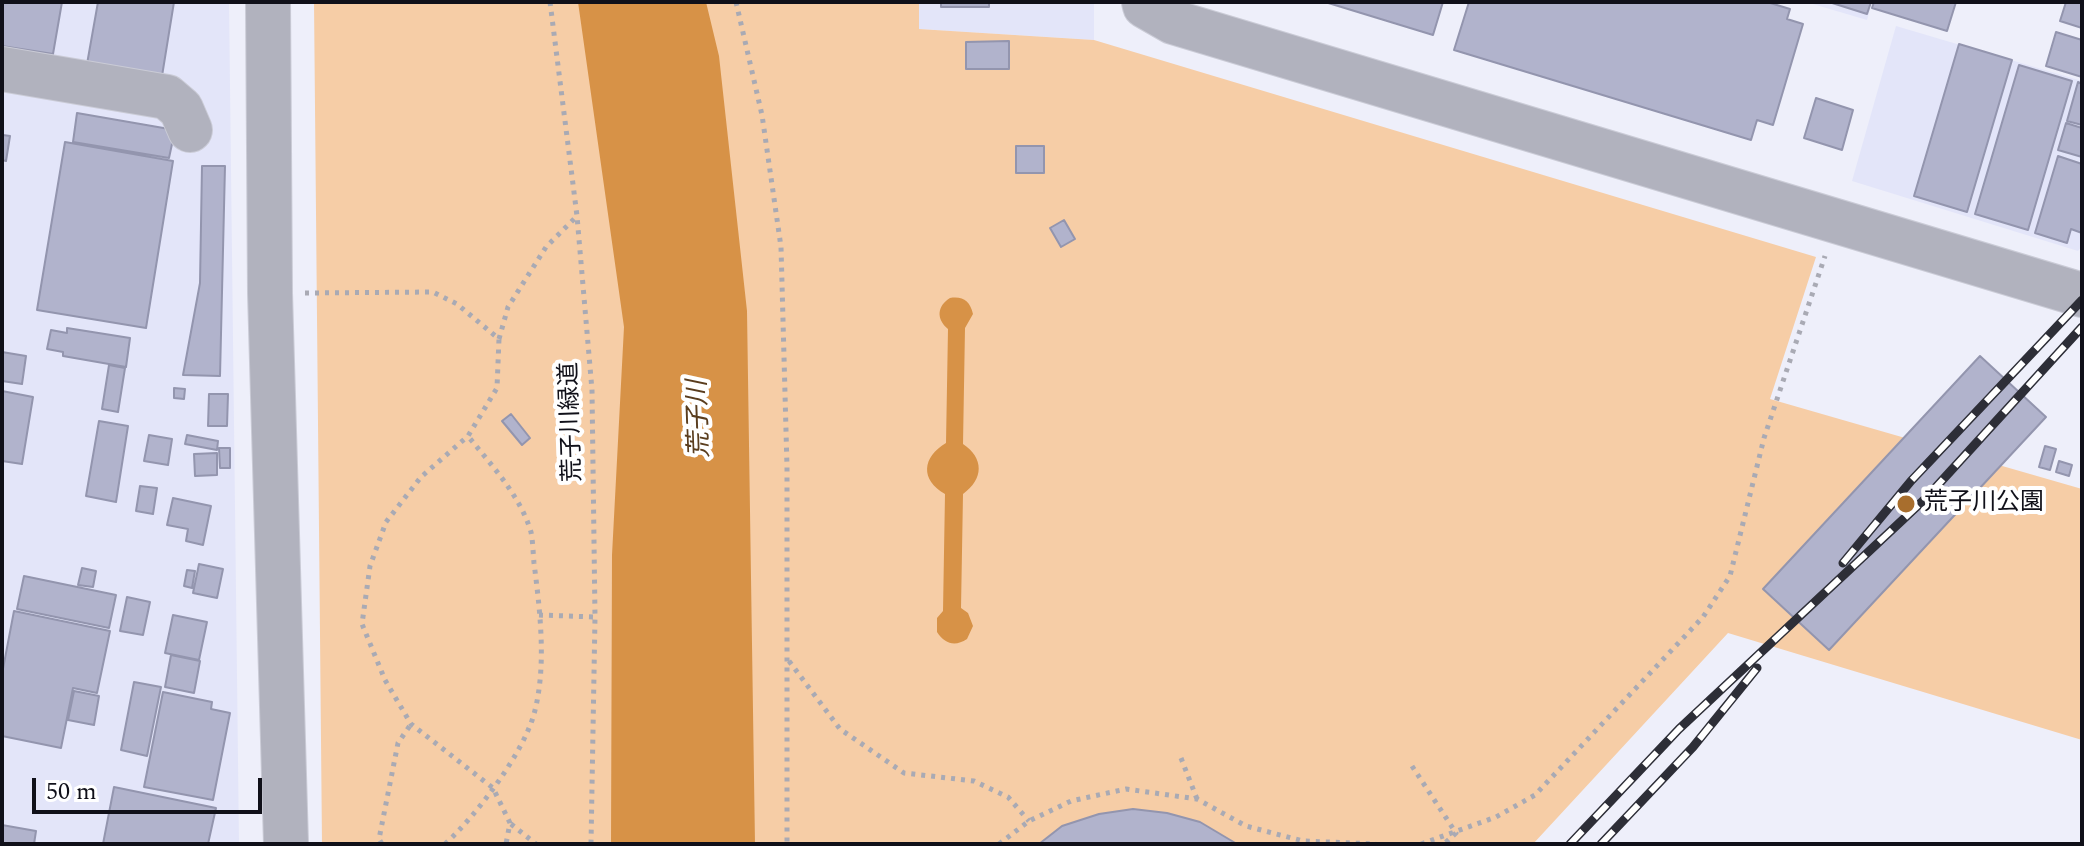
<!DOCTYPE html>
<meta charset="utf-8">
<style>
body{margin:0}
#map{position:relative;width:2084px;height:846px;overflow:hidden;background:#eeeffa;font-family:Spectral,serif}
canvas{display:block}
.frame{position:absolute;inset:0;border:4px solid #101019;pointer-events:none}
.scale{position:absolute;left:32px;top:778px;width:230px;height:36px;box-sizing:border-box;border:4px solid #101019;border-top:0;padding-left:10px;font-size:24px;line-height:28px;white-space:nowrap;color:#101019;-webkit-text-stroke:6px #fff;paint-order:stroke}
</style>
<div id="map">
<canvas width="2084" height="846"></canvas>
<div class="frame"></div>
<div class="scale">50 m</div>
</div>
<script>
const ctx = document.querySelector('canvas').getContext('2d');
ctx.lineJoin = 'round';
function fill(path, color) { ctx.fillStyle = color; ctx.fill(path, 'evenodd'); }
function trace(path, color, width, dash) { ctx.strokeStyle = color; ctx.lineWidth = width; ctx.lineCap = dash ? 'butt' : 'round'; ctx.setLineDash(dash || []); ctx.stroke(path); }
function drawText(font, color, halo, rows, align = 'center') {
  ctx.font = font + ' Spectral,"Noto Sans JP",serif'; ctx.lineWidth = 8; ctx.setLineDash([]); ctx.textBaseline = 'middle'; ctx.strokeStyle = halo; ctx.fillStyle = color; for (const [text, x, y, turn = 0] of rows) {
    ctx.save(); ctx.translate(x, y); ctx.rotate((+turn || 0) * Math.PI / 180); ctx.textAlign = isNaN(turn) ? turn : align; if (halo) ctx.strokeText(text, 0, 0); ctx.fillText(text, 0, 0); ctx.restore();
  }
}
fill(new Path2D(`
 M2,2h227l10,842h-237z
 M919,2h175v38l-175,-11z
 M1806,2h66l-5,18z
 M1896,26l186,55v165l-4,5 -226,-70z`), '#e3e5f9');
fill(new Path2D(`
 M314,2h605v27l175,11 722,217 -46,142 312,90v251l-354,-107 -195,211h-1211z`), '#f6cda6');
fill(new Path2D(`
 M578,2h128l13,54 28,255 8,533h-144l1,-289 12,-228z
 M950,298c13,-2 20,3 23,16l-8,14 -2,116c21,14 21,35 0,50l-2,114 7,5 5,13 -6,13c-12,8 -22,5 -30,-7v-14l6,-7 2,-117c-25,-14 -23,-37 1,-51l2,-114c-12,-10 -11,-23 2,-31z`), '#d79247');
const building = new Path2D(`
 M2,2h60l-9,52 -51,-8z
 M98,2h76l-12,74 -75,-12z
 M941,2h48v5h-48z
 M1325,2h118l-10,33z
 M1469,2h298l23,7 -3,10 16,5 -30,101 -16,-5 -6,20 -297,-90z
 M1829,2h42l-4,12z
 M1874,2h82l-9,29 -75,-23z
 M2066,2h16v26l-22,-7z
 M2056,32l26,8v37l-36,-11z
 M1009,41v28h-43v-27z
 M1959,44l53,16 -45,152 -53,-16z
 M2019,65l53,16 -44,149 -53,-16z
 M2078,82l4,2v41l-15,-4z
 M1816,98l37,12 -11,40 -38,-12z
 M77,113l98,17 -6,28 -96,-16z
 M2066,123l16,5v29l-24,-7z
 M3,135l7,1 -4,25 -4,-1z
 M65,142l108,19 -27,167 -109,-18z
 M1016,146h28v27h-28z
 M2058,156l24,8v69l-11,-4 -4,14 -32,-10z
 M202,166h23l-5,210 -37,-1 17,-92z
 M1064,220l11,19 -14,8 -11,-19z
 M67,328l63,10 -4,29 -63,-11v-4l-16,-3 4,-19 16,3z
 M2,352l24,4 -4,28 -20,-3z
 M1980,356l66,61 -217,233 -66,-61z
 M109,365l16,3 -7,44 -16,-3z
 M174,388l11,1 -1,10 -10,-1z
 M2,391l31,6 -11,67 -20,-3z
 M209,394h19l-1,32h-19z
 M511,414l19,24 -8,7 -20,-24z
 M99,421l29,5 -12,76 -30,-6z
 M149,435l23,4 -4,26 -24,-4z
 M187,435l31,6 -1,9 -32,-6z
 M2045,446l11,3 -6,21 -11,-3z
 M219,448h11v20h-10z
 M217,453v22l-22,1 -1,-22z
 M2059,461l13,4 -3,11 -13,-4z
 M140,486l17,2 -4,26 -17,-3z
 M173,498l38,8 -8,39 -17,-4 2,-12 -21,-4z
 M199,564l24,5 -6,29 -24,-5z
 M82,568l14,3 -3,16 -15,-2z
 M187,570l8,1 -3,17 -8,-2z
 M24,576l92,19 -7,33 -92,-19z
 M127,597l23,5 -7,33 -23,-4z
 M14,611l96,20 -13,62 -24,-5 -12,60 -59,-12v-62z
 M173,615l34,7 -8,38 -34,-7z
 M171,655l29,6 -6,32 -29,-6z
 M134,682l27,5 -14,69 -26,-6z
 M74,691l25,5 -5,29 -26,-5z
 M163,692l49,10 -1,7 19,4 -17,87 -69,-13z
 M114,787l102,21 -8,36h-105z
 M1133,809l34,4 33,9 37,22h-198l23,-18 37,-12z
 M2,825l34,6 -2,13h-32z`);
fill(building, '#b1b3cc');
trace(building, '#9395ae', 2);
const minor = new Path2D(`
 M268,2l2,291 16,551
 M1144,2l1,4 28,16 909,273
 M2,69l165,28 14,12 9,21`);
trace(minor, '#cacbd6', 46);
trace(new Path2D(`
 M550,2l27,214 15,174 3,227 -4,227
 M736,2l26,113 19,132 6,220v377
 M305,293l128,-1 24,12 42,35 -2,49 -29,48 -47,41 -35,45 -16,44 -8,58 23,56 26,44 82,64 17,35 -4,21
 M499,339l9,-32 38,-60 30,-30
 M539,615l56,2
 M789,661l51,68 64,44 70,8 34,16 21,24
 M1181,758l16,41
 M1412,766l44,67 -12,11
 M511,824l25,20
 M382,844l-3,-5 19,-96 13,-19
 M445,844c30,-27 78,-90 89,-130 13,-47 6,-104 0,-151 -1,-10 -1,-21 -3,-31 -11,-37 -40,-67 -63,-96
 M999,844l30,-23 42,-20 55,-12 71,10 49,27 57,15 73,3
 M1421,844l75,-27 39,-22 168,-178 27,-41 34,-138 61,-182`), '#a9aab4', 5, [4, 6]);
trace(minor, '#b1b2be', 44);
const rail = new Path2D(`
 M1843,563l68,-82 171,-181
 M1570,844l109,-115 247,-231 156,-171
 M1601,844l92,-97 64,-79`);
trace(rail, '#2d2e37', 9);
trace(rail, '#fff', 6, [18]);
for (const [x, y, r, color] of [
 [1906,504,10,"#a86e2d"]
]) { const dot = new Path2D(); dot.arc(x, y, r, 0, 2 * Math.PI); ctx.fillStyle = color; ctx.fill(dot); trace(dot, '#fff', 3); }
drawText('24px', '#101019', '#fff', [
 ["荒子川緑道",573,422,-92]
]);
drawText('24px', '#101019', '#fff', [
 ["荒子川公園",1924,504]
], 'left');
drawText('italic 26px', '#5a3d1e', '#fff', [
 ["荒子川",701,419,-92]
]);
</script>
